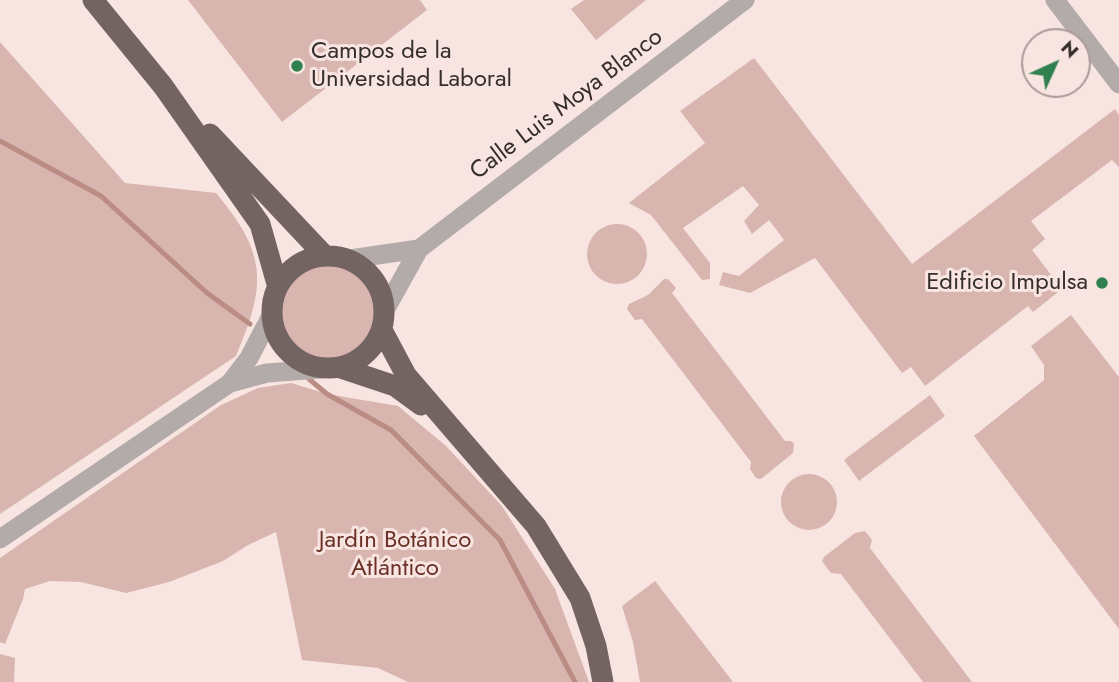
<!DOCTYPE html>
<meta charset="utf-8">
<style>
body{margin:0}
#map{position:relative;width:1119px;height:682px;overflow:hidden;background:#f8e5e1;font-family:Jost,sans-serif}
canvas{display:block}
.north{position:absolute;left:1021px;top:28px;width:70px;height:70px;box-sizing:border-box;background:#f8e5e1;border:2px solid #aa9b98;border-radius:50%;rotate:45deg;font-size:19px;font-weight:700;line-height:28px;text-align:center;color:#342d2b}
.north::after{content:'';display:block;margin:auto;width:24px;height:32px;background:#318050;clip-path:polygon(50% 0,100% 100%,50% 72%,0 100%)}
</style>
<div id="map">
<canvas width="1119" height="682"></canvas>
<div class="north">N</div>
</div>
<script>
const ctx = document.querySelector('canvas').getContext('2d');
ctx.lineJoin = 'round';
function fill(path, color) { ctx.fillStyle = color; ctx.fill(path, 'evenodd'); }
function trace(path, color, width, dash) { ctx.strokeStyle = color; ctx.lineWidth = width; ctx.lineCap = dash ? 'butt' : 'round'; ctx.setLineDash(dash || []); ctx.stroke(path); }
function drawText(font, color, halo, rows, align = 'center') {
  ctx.font = font + ' Jost,sans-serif'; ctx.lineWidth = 6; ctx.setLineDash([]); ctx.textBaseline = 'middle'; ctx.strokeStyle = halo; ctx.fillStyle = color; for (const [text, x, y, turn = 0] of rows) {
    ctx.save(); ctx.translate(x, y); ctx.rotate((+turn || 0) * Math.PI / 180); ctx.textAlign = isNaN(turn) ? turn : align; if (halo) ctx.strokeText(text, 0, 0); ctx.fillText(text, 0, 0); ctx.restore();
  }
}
fill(new Path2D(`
 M188,0h232l7,10 -145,112z
 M584,0h62l-50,40 -25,-31z
 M0,42l125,141 91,10c51,61 51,91 20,163l-236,158z
 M754,58l158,206 203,-155 4,6v52l-7,-7 -81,61 14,18 -13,11 30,39 -29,23 -5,-6 -103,80 -14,-19 -9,6 -87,-115 -65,35 -31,-8 4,-13 16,4 45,-36 -15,-20 -17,14 -8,-13 15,-16 -16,-19 -60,42 27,35v16l-8,1 -51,-65 -22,-12 76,-60 -25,-32z
 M587 254a30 30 0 1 1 60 0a30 30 0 1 1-60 0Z
 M272 312a56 56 0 1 1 112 0a56 56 0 1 1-112 0Z
 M664,279h4l8,9 -4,5 113,148h6l3,3 -1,9 -32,26 -5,-1 -6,-9 1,-7 -109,-143 -7,1 -8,-11 2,-5 19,-9z
 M1071,315l48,62v252l-145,-193 70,-56v-15l-13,-19z
 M291,383l36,11 71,12 48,40 56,60 53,83 34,93h-181l-30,-14 -76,-8 -26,-128 -28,13 -25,16 -54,21 -43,11 -45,-11 -31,-1 -25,8 -2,10 -18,45 -5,-2v-84l221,-153 37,-17z
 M930,395l15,21 -86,65 -15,-21z
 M781 502a28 28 0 1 1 56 0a28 28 0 1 1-56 0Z
 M865,531l7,9 -2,8 102,134h-49l-82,-108 -10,-1 -9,-12 2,-4 31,-24z
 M655,581l78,101h-93l-7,-40 -11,-36z
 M0,654l15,4 -1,24h-14z`), '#d8b5ae');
trace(new Path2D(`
 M0,141l101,55 106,97 43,31
 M309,379l18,15 64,36 109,110 75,142`), '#ba8c83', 5);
trace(new Path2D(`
 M1055,0l64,84
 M350,259l69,-10
 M385,310l34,-61 326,-249
 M230,383l19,-25 23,-44
 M0,539l230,-156 37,-10 53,-4`), '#b3aba9', 19);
trace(new Path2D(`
 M93,0l70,86 97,138 17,60
 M210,134l114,121
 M272 312a56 56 0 1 1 112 0a56 56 0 1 1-112 0Z
 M382,330l24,45 130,151 44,72 16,48 7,36
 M341,368l54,18 26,19`), '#746461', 21);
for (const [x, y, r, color] of [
 [297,66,7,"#318050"],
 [1102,283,7,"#318050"]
]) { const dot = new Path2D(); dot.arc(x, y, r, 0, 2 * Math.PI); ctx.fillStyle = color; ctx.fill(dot); trace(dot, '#f8e5e1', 2.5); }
drawText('24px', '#342d2b', '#f8e5e1', [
 ["Campos de la",311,52],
 ["Universidad Laboral",311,80],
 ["Edificio Impulsa",1088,283,"right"]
], 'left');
drawText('24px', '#342d2b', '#f8e5e1', [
 ["Calle Luis Moya Blanco",567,105,-37]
]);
drawText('24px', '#6b3025', '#f8e5e1', [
 ["Jardín Botánico",395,541],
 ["Atlántico",395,569]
]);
</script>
